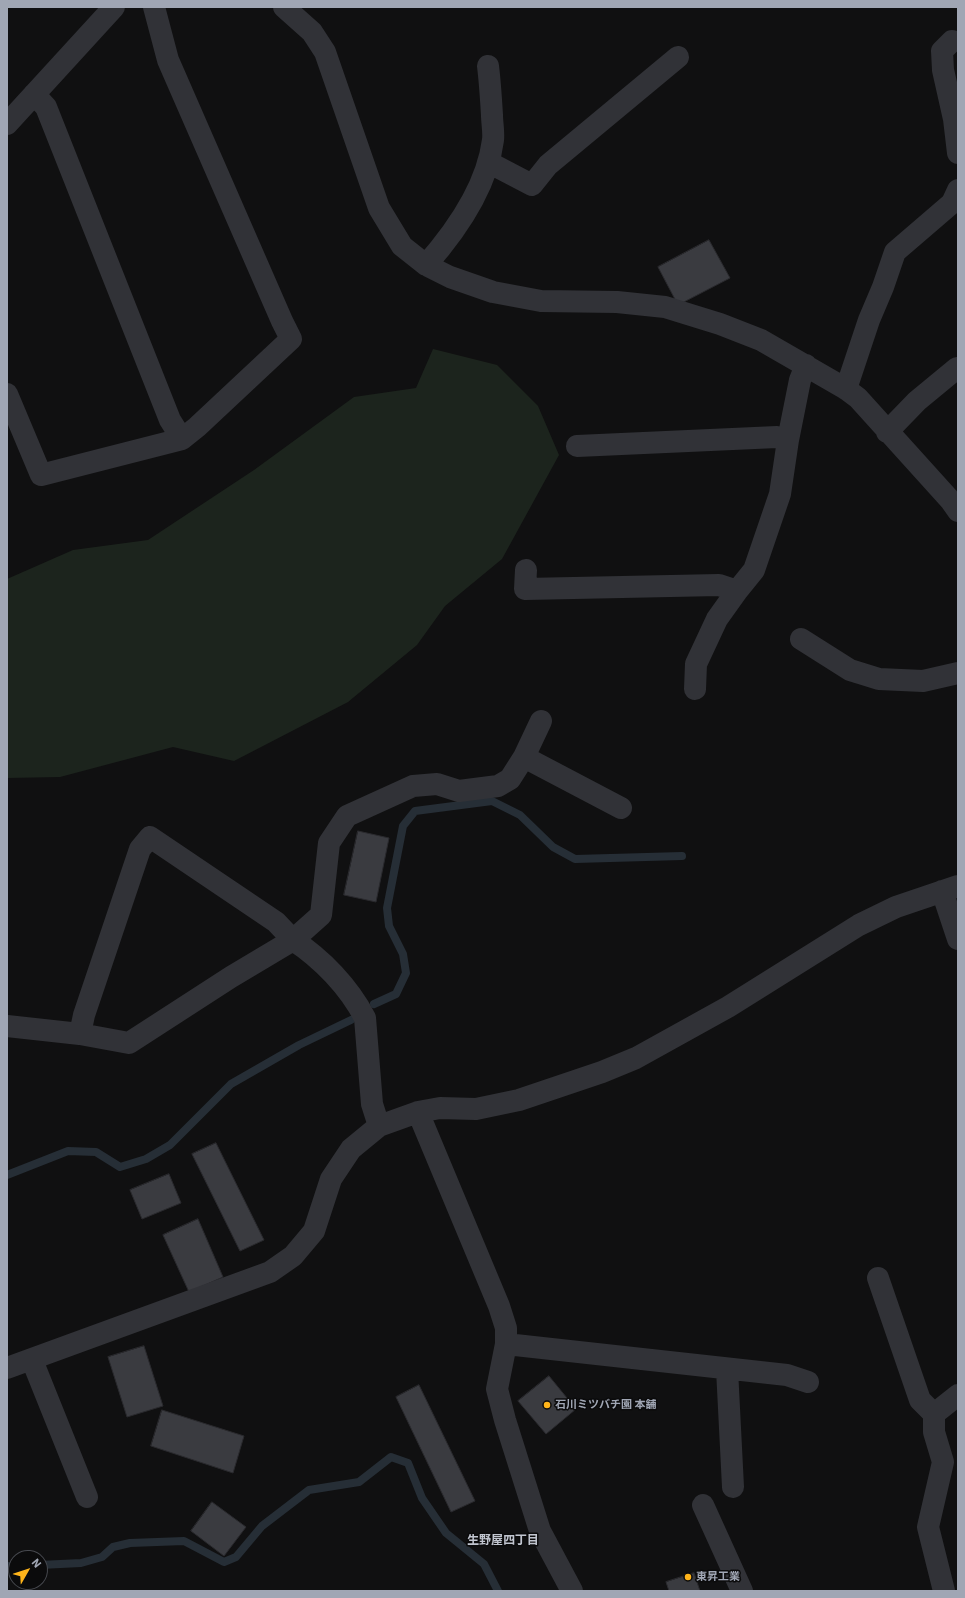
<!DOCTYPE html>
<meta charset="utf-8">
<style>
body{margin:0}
#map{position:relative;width:965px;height:1598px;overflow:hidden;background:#101011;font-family:"IBM Plex Sans",sans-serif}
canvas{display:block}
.frame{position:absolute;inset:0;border:8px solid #a0a6b4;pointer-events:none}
.north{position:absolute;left:8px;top:1550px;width:40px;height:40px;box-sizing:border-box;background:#0b0b0c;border:1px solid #47494f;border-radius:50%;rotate:51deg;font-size:11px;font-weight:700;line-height:16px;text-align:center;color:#a0a6b4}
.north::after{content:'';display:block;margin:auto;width:14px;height:18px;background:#ffb41a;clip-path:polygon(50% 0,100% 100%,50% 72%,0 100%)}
</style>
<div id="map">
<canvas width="965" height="1598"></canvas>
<div class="frame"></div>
<div class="north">N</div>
</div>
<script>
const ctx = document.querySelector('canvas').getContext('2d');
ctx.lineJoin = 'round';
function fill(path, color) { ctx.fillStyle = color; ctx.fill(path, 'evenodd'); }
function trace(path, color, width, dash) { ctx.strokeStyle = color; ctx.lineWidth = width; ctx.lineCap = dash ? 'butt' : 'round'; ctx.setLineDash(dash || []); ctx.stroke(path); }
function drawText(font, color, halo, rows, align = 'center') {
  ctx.font = font + ' "IBM Plex Sans","Noto Sans JP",sans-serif'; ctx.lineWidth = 3; ctx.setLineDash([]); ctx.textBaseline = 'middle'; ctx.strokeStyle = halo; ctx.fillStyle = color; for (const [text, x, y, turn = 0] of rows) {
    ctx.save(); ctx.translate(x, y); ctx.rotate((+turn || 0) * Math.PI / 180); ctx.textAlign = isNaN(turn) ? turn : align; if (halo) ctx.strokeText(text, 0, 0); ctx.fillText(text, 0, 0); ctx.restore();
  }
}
fill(new Path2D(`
 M433,349l64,16 41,41 21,49 -57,104 -57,47 -28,39 -69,57 -114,59 -61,-14 -113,30 -53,1v-199l66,-29 75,-10 106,-70 100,-73 62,-9z`), '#1c241d');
trace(new Path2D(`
 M374,1004l22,-10 10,-21 -3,-19 -14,-28 -2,-18 16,-82 12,-15 77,-10 28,14 33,32 22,12 107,-3
 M7,1175l61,-24 28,1 24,15 26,-8 24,-14 61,-61 68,-39 52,-25
 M40,1565l41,-2 21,-6 11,-10 17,-4 54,-2 40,21 12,-5 26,-31 47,-36 50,-8 32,-25 17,6 14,35 24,35 38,31 14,27
 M7,1566l9,1`), '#262e36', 8);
const building = new Path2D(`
 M709,240l21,38 -52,27 -20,-38z
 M358,831l31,7 -13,64 -32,-7z
 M216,1143l48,97 -24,11 -48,-97z
 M169,1174l12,29 -39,16 -12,-29z
 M198,1219l25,58 -34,15 -26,-57z
 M144,1346l19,60 -36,11 -19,-60z
 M549,1376l27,33 -30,25 -28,-33z
 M419,1385l56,116 -24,11 -55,-115z
 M162,1410l82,26 -11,37 -82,-27z
 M212,1502l34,25 -22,29 -33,-25z
 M694,1573l6,18h-31l-3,-9z`);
fill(building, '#3a3b40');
trace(building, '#2a2a2e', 1);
trace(new Path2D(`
 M284,7l28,25 13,20 54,156 23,38 24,19 24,12 43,15 48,9 76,1 48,5 55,17 41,16 85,49 12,9 93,103 7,10
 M952,41l-10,10 1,19 11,49 4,34
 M34,94l12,13 124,313 12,19
 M7,124l107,-117
 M488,162l44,23 16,-20 130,-108
 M426,265c30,-34 61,-78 67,-125 1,-8 -1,-17 -1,-25 -1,-16 -2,-33 -4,-49
 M846,389l23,-69 14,-33 12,-35 57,-49 6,-13
 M7,394l34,81 141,-36 15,-12 94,-88 -9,-18 -114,-261 -14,-53
 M887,432l30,-31 40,-33
 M577,446l200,-9 11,3
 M526,570l-1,19 194,-4 18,6
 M801,639l49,31 29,9 44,2 35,-8
 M695,689l1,-25 21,-45 20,-28 17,-21 26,-76 8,-54 12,-60 6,-15
 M541,721l-17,36 97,51
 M942,891l16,48
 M7,1026l73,8 49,9 102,-66 62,-37c29,19 56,47 72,78l7,86 7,22
 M80,1034l4,-19 56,-166 10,-12 126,85 17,18 28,-25 8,-72 18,-27 66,-30 24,-2 22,7 39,-5 12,-7 14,-22
 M418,1112l81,194 7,22v16l-9,45 8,31 35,111 32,60
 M878,1278l42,122 14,14
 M506,1344l281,31 21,7
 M32,1360l55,137
 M7,1368l263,-96 23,-16 21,-25 17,-52 20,-30 28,-23 39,-14 22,-4 36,1 43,-9 83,-28 34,-14 92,-51 131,-82 37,-18 62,-21
 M727,1369l6,118
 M703,1505l39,86
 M944,1591l-16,-64 15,-65 -9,-30v-18l24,-19`), '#313237', 22);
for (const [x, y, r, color] of [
 [547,1405,4,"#ffb41a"],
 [688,1577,4,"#ffb41a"]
]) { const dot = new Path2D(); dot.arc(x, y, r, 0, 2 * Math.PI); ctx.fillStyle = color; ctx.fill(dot); trace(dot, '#0b0b0c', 1.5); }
drawText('bold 11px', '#a0a6b4', '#0b0b0c', [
 ["石川ミツバチ園 本舗",555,1405],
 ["東昇工業",696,1577]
], 'left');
drawText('bold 12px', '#c1c5cf', '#0b0b0c', [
 ["生野屋四丁目",503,1541]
]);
</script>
